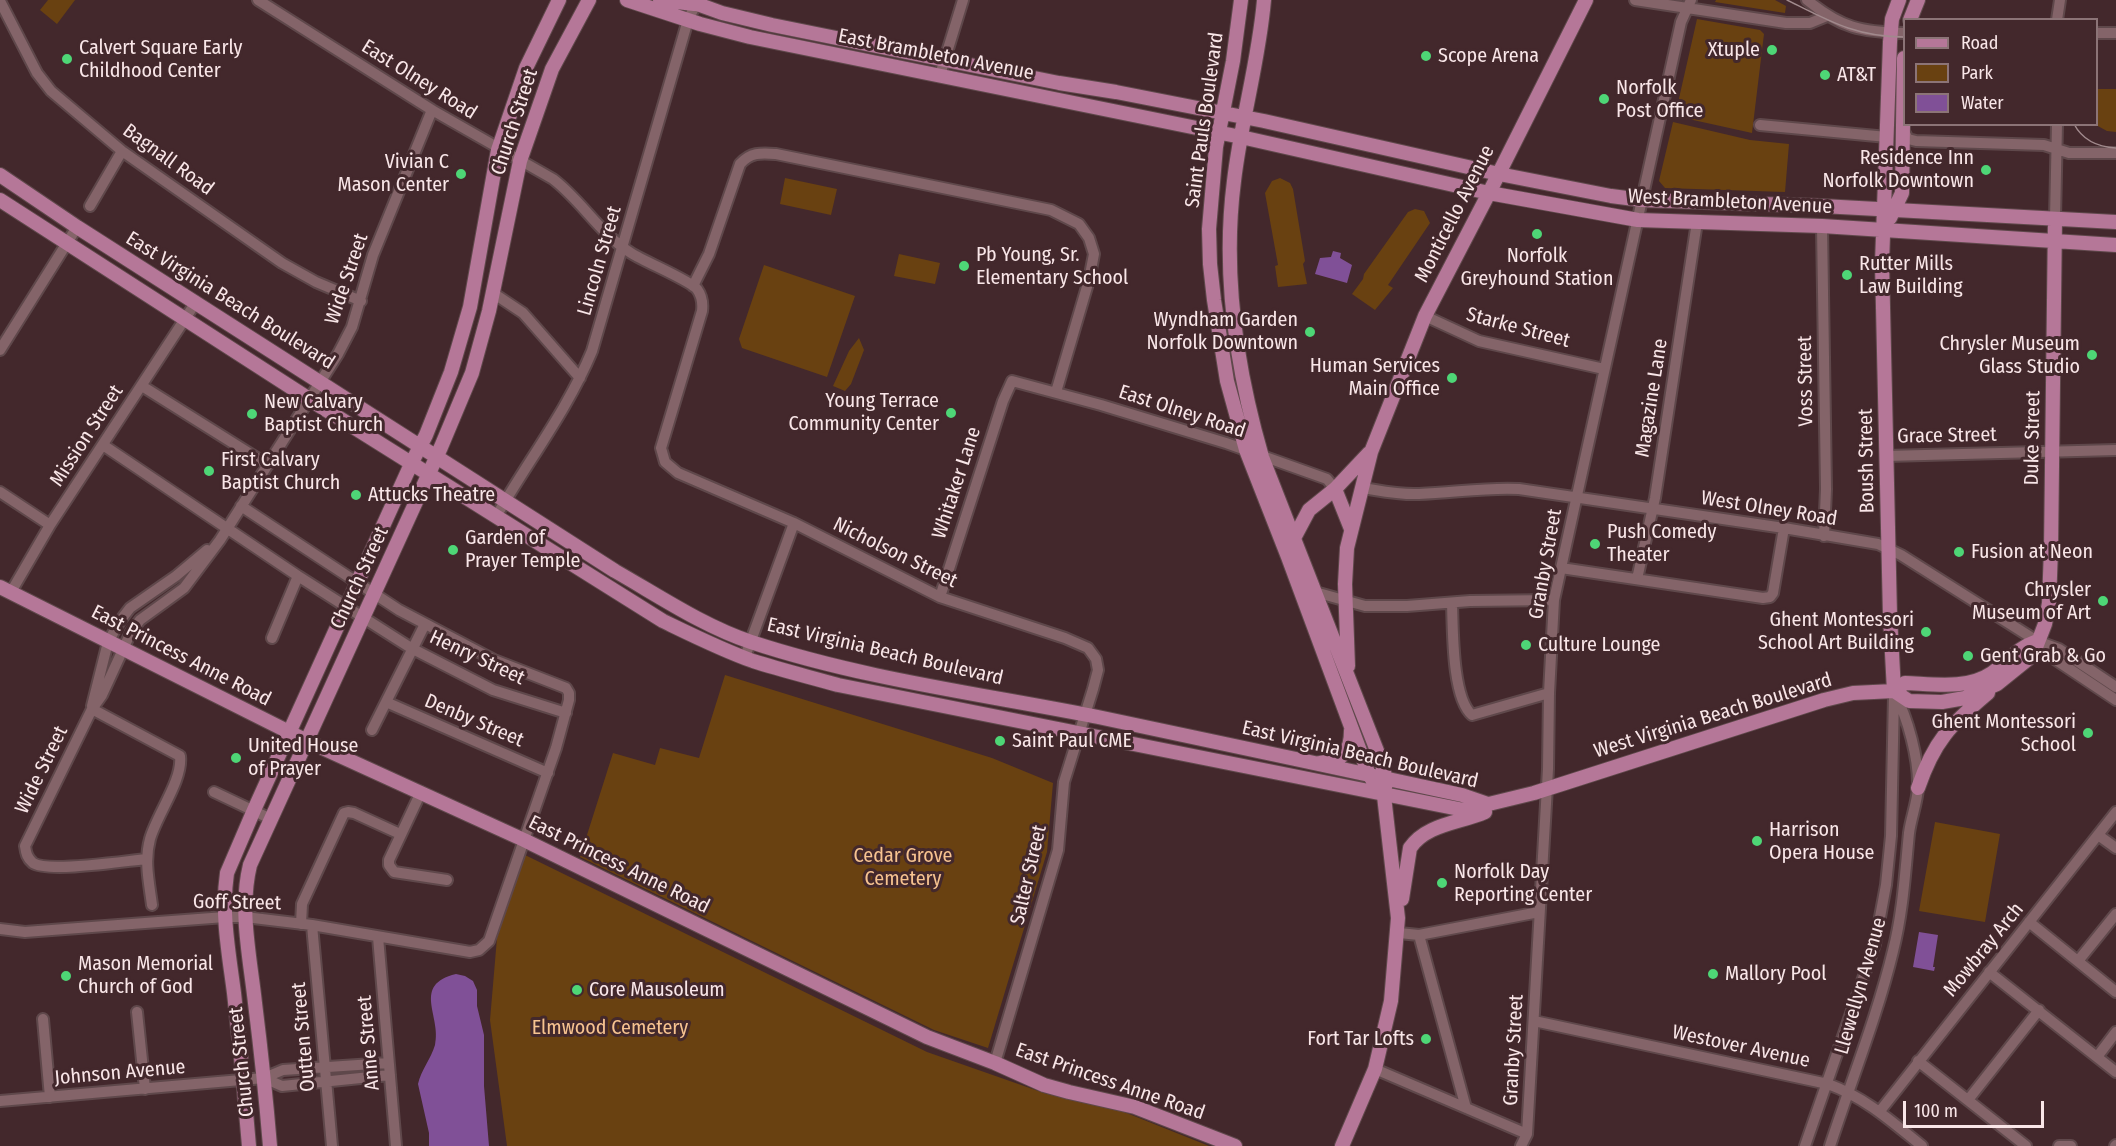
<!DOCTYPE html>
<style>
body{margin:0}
#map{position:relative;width:2116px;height:1146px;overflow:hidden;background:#43282c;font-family:"Fira Sans Condensed",sans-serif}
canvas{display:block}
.legend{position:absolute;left:1903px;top:18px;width:195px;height:108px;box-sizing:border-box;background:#43282c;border:2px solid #8c7477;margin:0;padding:8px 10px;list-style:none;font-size:18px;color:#f9e6e8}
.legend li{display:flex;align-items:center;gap:12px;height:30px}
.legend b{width:30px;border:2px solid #8c7477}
.scale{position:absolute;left:1903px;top:1101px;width:141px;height:27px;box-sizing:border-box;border:3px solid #f9e6e8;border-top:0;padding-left:8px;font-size:18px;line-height:21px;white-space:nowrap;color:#f9e6e8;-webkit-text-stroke:4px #43282c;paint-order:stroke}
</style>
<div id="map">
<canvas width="2116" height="1146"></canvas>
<ul class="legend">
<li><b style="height:8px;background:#b57798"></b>Road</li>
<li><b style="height:16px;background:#694111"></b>Park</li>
<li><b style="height:16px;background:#805097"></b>Water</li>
</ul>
<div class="scale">100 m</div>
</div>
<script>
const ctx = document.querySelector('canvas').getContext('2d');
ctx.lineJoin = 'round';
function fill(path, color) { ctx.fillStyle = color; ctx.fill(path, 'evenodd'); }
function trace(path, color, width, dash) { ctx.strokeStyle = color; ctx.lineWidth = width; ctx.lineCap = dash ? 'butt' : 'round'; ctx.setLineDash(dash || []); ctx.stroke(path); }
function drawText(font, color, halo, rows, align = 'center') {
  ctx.font = font + ' "Fira Sans Condensed",sans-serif'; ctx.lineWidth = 6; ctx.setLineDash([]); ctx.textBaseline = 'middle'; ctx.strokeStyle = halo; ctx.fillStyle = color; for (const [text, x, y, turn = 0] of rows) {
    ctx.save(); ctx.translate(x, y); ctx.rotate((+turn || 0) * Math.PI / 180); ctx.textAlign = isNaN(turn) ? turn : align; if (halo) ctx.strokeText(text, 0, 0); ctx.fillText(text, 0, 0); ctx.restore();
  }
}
fill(new Path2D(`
 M48,0h27l-18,24 -17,-14z
 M1716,0h59l11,6 -1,7 -70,-11z
 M1697,19l63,11 4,4 -12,99 -77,-17z
 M2097,89h19v43l-9,-1 -11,-6z
 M1673,122l77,18 39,4 -4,48 -120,-4 -6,-7z
 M785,178l52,11 -6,26 -51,-11z
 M1280,178l10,5 3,6 12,72 -2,3 4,20 -29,3 -3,-21 3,-1 -13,-72 7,-12z
 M1415,209l9,2 6,12 -42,62 5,3 -18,22 -23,-16 11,-15 1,-5 44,-62z
 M899,254l41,9 -5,21 -41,-8z
 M764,265l91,31 -28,81 -85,-29 -3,-9z
 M859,338l5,12 -13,34 -6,7 -12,-5 16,-35z
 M725,675l267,83 61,25 -6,69 -59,196 -54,-18 -354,-173 33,-104 42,12 5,-17 39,10z
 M1935,822l65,12 -15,88 -66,-11z
 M525,855l402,197 117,41 80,19 85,34h-702l-17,-126 7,-82z`), '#694111');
fill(new Path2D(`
 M1333,251l8,2 -1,5 12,7 -5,18 -32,-9 5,-16 11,-1z
 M1919,932l19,3 -5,32h2l-1,4 -21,-4z
 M456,974l9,2 8,5 4,9v16l7,29v51l5,60h-60v-13l-11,-49c3,-14 13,-25 17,-39 7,-29 -24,-60 21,-71z`), '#805097');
const minor = new Path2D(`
 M258,0l174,110 121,69c29,22 47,55 78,74 14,9 58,27 66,36 5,7 6,14 5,22l-41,137 4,14 13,11 116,50 146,74 125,41 23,10 8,11 2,11 -5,19 -29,93 -6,68 -63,213
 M1635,0l151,23h24l17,-7
 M1807,0c34,28 54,32 97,33
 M0,1l37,72 14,18 71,60 160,112 34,19 45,19
 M2057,20l3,-20
 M2096,33h20
 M940,75l23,-75
 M1760,125l127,12
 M1903,130l5,9 8,2 128,4 25,8h47
 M90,206l32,-55
 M2055,219l2,-95
 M1822,226l4,263 -2,47
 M693,286l16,-32 31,-90c11,-12 21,-11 36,-10l275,56 28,14 10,14 5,16 -5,26 -33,112
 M493,293l30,20 57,65
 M1425,316l54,25 125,28
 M0,350l77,-123
 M142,386l126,79
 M103,445l195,131 113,72 82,42 73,23
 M1886,456l230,-6
 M1363,488c19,3 37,7 56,6 34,-1 67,-7 100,-5l265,39 94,16 23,11 136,86 22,8 57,38
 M0,492l50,33
 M497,515c31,-54 71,-106 95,-164l96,-331 10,-20
 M1561,568l202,30 7,-1 3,-4 11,-65
 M1637,579l18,-81 42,-276
 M11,592l39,-67 146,-223
 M1315,592l50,14h42l63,-5 84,-1
 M940,597l63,-196 9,-20 89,24 125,38 101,36 8,10
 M1452,603c1,27 0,95 20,112l77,-22
 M272,638l26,-62
 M2040,644l13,14 63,42
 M745,657l49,-134
 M386,702l162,71
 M92,706l16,-64 12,-21 10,-13 46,-32 31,-26
 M92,709l88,47c3,24 -23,58 -30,83 -6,22 -1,43 2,66
 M372,730l53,-106
 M214,792l57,27
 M421,792l-32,68v5l5,7 53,8
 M2098,835l18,13
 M146,859c-21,2 -98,14 -113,4 -6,-5 -7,-10 -8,-17l67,-137 10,-14 29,-63 9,-12 44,-32 36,-48 118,-186 14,-27 21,-72 59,-145
 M2029,922l87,70
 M301,924l1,-20 42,-91 4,-1 6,1 46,21
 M312,925l20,221
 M0,929l25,3 200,-15h20l67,8 158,27 9,-2 10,-9 67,-193 13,-48v-7l-3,-5 -72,-28 -95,-50 -158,-104
 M1399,933l20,2 120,-23
 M1419,935l47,173
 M378,937l18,209
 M2078,961l38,-47
 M1989,972l127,100
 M137,1012l8,77
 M43,1019l7,78
 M1534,1021l294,63c38,14 63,37 94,62
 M2097,1057l19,-25
 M1918,1061l108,85
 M1375,1069l152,65
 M264,1078l18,8 108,-11
 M1968,1100l71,-90
 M0,1101l264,-23 19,-8 105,-7
 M1880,1111l236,-299
 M1521,1146l6,-12 21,-365 1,-76 5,-93 127,-578 10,-22
 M1805,1146l70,-202 11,-59 5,-49 3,-141
 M1830,1146c21,-65 47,-129 63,-195 10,-39 12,-78 16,-118 2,-15 8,-30 9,-45 1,-29 -10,-70 -24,-96
 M2059,1146h12
 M2115,1146l1,-1`);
const major = new Path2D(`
 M627,0l73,24 50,13 491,100 248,56 149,27 184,6 294,19
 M660,0l34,4
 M686,0l36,13 50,12 287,58 57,9 148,29 235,53 112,22 31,4 180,6 294,16
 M1241,0l-8,61 -17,86 -7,82 1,35 4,36 13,81 19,69 42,107 81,218 5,7
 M1264,0c-5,61 -23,120 -30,181 -12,93 2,186 28,276l119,304 5,18 -2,17 14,122 -7,83 -16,68 -33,77
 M1910,20l8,-20
 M0,175l77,52 538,344c44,25 88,55 136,71 112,37 231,52 347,75 121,25 243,52 364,78l26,9
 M0,200l320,206 343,215c29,14 59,29 90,40 28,9 57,16 85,24l626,125 70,-17 290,-93 29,-7 41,-2
 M1890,218l12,-25 2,-135
 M1335,489l16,40
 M1292,542l17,-32 26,-21 34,-36
 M0,587l307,154 217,99 403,197 68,26 49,22 25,7 66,15 100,39
 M1348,666l-3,-82 2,-36 24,-96 54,-136 64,-123 97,-193
 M1894,691l-4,-75 -8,-353 8,-221 2,-23 7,-19
 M1894,691l15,10 33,1 23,-4 32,-14 36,-29 12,-31 4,-21 2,-54 4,-330
 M1894,691l11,-8c28,1 62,7 87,-10 17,-12 25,-25 45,-32
 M1320,763c22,-3 31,-9 31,-33
 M1918,788c16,-47 32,-63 70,-95
 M1402,899l8,-51c16,-24 50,-25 75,-36
 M249,1146c-4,-51 -9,-102 -15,-153 -5,-39 -13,-80 -7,-120l27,-63 158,-348 14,-27 25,-63 19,-65 28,-157 28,-82 33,-68
 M270,1146c-4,-48 -9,-95 -15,-143 -5,-46 -16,-93 -5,-138l191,-418 31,-74 17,-62 31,-150 32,-92 37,-69`);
trace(minor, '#5f484b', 14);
trace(major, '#5f484b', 16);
trace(minor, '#846469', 10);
trace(major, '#b57798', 14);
trace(new Path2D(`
 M1787,0c42,21 69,37 117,37
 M2074,124c9,17 24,23 42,24`), '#a18a8d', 1.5);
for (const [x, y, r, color] of [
 [1772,50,6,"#4ed676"],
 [1426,56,6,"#4ed676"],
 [67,59,6,"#4ed676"],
 [1825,75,6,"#4ed676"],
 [1604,99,6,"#4ed676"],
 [1986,170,6,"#4ed676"],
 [461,174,6,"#4ed676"],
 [1537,234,6,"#4ed676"],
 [964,266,6,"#4ed676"],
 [1847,275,6,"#4ed676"],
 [1310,332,6,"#4ed676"],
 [2092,355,6,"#4ed676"],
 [1452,378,6,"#4ed676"],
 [951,413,6,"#4ed676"],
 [252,414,6,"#4ed676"],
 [209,471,6,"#4ed676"],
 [356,495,6,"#4ed676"],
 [1595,544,6,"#4ed676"],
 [453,550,6,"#4ed676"],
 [1959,552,6,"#4ed676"],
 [2103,601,6,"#4ed676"],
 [1926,632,6,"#4ed676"],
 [1526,645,6,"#4ed676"],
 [1968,656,6,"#4ed676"],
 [2088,733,6,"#4ed676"],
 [1000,741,6,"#4ed676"],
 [236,758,6,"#4ed676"],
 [1757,841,6,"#4ed676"],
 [1442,883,6,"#4ed676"],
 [1713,974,6,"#4ed676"],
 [66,976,6,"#4ed676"],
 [577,990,6,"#4ed676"],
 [1426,1039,6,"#4ed676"]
]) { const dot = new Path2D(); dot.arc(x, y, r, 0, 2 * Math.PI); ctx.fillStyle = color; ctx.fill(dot); trace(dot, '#43282c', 2); }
drawText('20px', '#f9e6e8', '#43282c', [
 ["Calvert Square Early",79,48],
 ["Childhood Center",79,71],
 ["Xtuple",1760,50,"right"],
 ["Scope Arena",1438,56],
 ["AT&T",1837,75],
 ["Norfolk",1616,88],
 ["Post Office",1616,111],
 ["Residence Inn",1974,158,"right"],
 ["Norfolk Downtown",1974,181,"right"],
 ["Vivian C",449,162,"right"],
 ["Mason Center",449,185,"right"],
 ["Pb Young, Sr.",976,255],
 ["Elementary School",976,278],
 ["Norfolk",1537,256,"center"],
 ["Greyhound Station",1537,279,"center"],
 ["Rutter Mills",1859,264],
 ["Law Building",1859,287],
 ["Wyndham Garden",1298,320,"right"],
 ["Norfolk Downtown",1298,343,"right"],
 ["Chrysler Museum",2080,344,"right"],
 ["Glass Studio",2080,367,"right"],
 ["Human Services",1440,366,"right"],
 ["Main Office",1440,389,"right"],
 ["Young Terrace",939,401,"right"],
 ["Community Center",939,424,"right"],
 ["New Calvary",264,402],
 ["Baptist Church",264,425],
 ["First Calvary",221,460],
 ["Baptist Church",221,483],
 ["Attucks Theatre",368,495],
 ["Push Comedy",1607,532],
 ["Theater",1607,555],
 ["Garden of",465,538],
 ["Prayer Temple",465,561],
 ["Fusion at Neon",1971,552],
 ["Chrysler",2091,590,"right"],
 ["Museum of Art",2091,613,"right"],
 ["Ghent Montessori",1914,620,"right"],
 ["School Art Building",1914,643,"right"],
 ["Culture Lounge",1538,645],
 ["Gent Grab & Go",1980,656],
 ["Ghent Montessori",2076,722,"right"],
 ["School",2076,745,"right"],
 ["Saint Paul CME",1012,741],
 ["United House",248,746],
 ["of Prayer",248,769],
 ["Harrison",1769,830],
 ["Opera House",1769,853],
 ["Norfolk Day",1454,872],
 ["Reporting Center",1454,895],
 ["Mason Memorial",78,964],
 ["Church of God",78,987],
 ["Mallory Pool",1725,974],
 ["Core Mausoleum",589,990],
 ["Fort Tar Lofts",1414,1039,"right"]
], 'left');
drawText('20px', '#f9e6e8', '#43282c', [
 ["East Brambleton Avenue",936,55,11],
 ["East Olney Road",419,80,32],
 ["Saint Pauls Boulevard",1205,120,-82],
 ["Church Street",515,122,-72],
 ["Bagnall Road",168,160,36],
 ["West Brambleton Avenue",1730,202,3],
 ["Monticello Avenue",1455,214,-63],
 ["Lincoln Street",600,261,-74],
 ["Wide Street",347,279,-71],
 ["East Virginia Beach Boulevard",230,301,32],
 ["Starke Street",1518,328,15],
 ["Voss Street",1806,381,-91],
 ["Magazine Lane",1652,398,-81],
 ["East Olney Road",1182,412,18],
 ["Mission Street",87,436,-57],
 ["Grace Street",1947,436,-1],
 ["Duke Street",2033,438,-89],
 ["Boush Street",1867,461,-91],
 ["Whitaker Lane",957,483,-72],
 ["West Olney Road",1769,509,9],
 ["Nicholson Street",895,553,26],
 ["Granby Street",1546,564,-80],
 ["Church Street",360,578,-65],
 ["East Virginia Beach Boulevard",885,652,13],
 ["East Princess Anne Road",181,656,27],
 ["Henry Street",477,658,25],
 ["West Virginia Beach Boulevard",1713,716,-17],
 ["Denby Street",474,721,23],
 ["East Virginia Beach Boulevard",1360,755,13],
 ["Wide Street",42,770,-64],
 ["East Princess Anne Road",619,865,26],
 ["Salter Street",1029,875,-77],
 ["Goff Street",237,903,1],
 ["Mowbray Arch",1984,950,-51],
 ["Llewellyn Avenue",1861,986,-74],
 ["Outten Street",304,1037,-95],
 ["Anne Street",369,1043,-95],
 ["Westover Avenue",1741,1047,12],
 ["Granby Street",1514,1050,-87],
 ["Church Street",242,1062,-96],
 ["Johnson Avenue",120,1073,-5],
 ["East Princess Anne Road",1110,1082,19]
]);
drawText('20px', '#f7c390', '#43282c', [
 ["Cedar Grove",903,856],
 ["Cemetery",903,879],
 ["Elmwood Cemetery",610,1028]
]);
</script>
